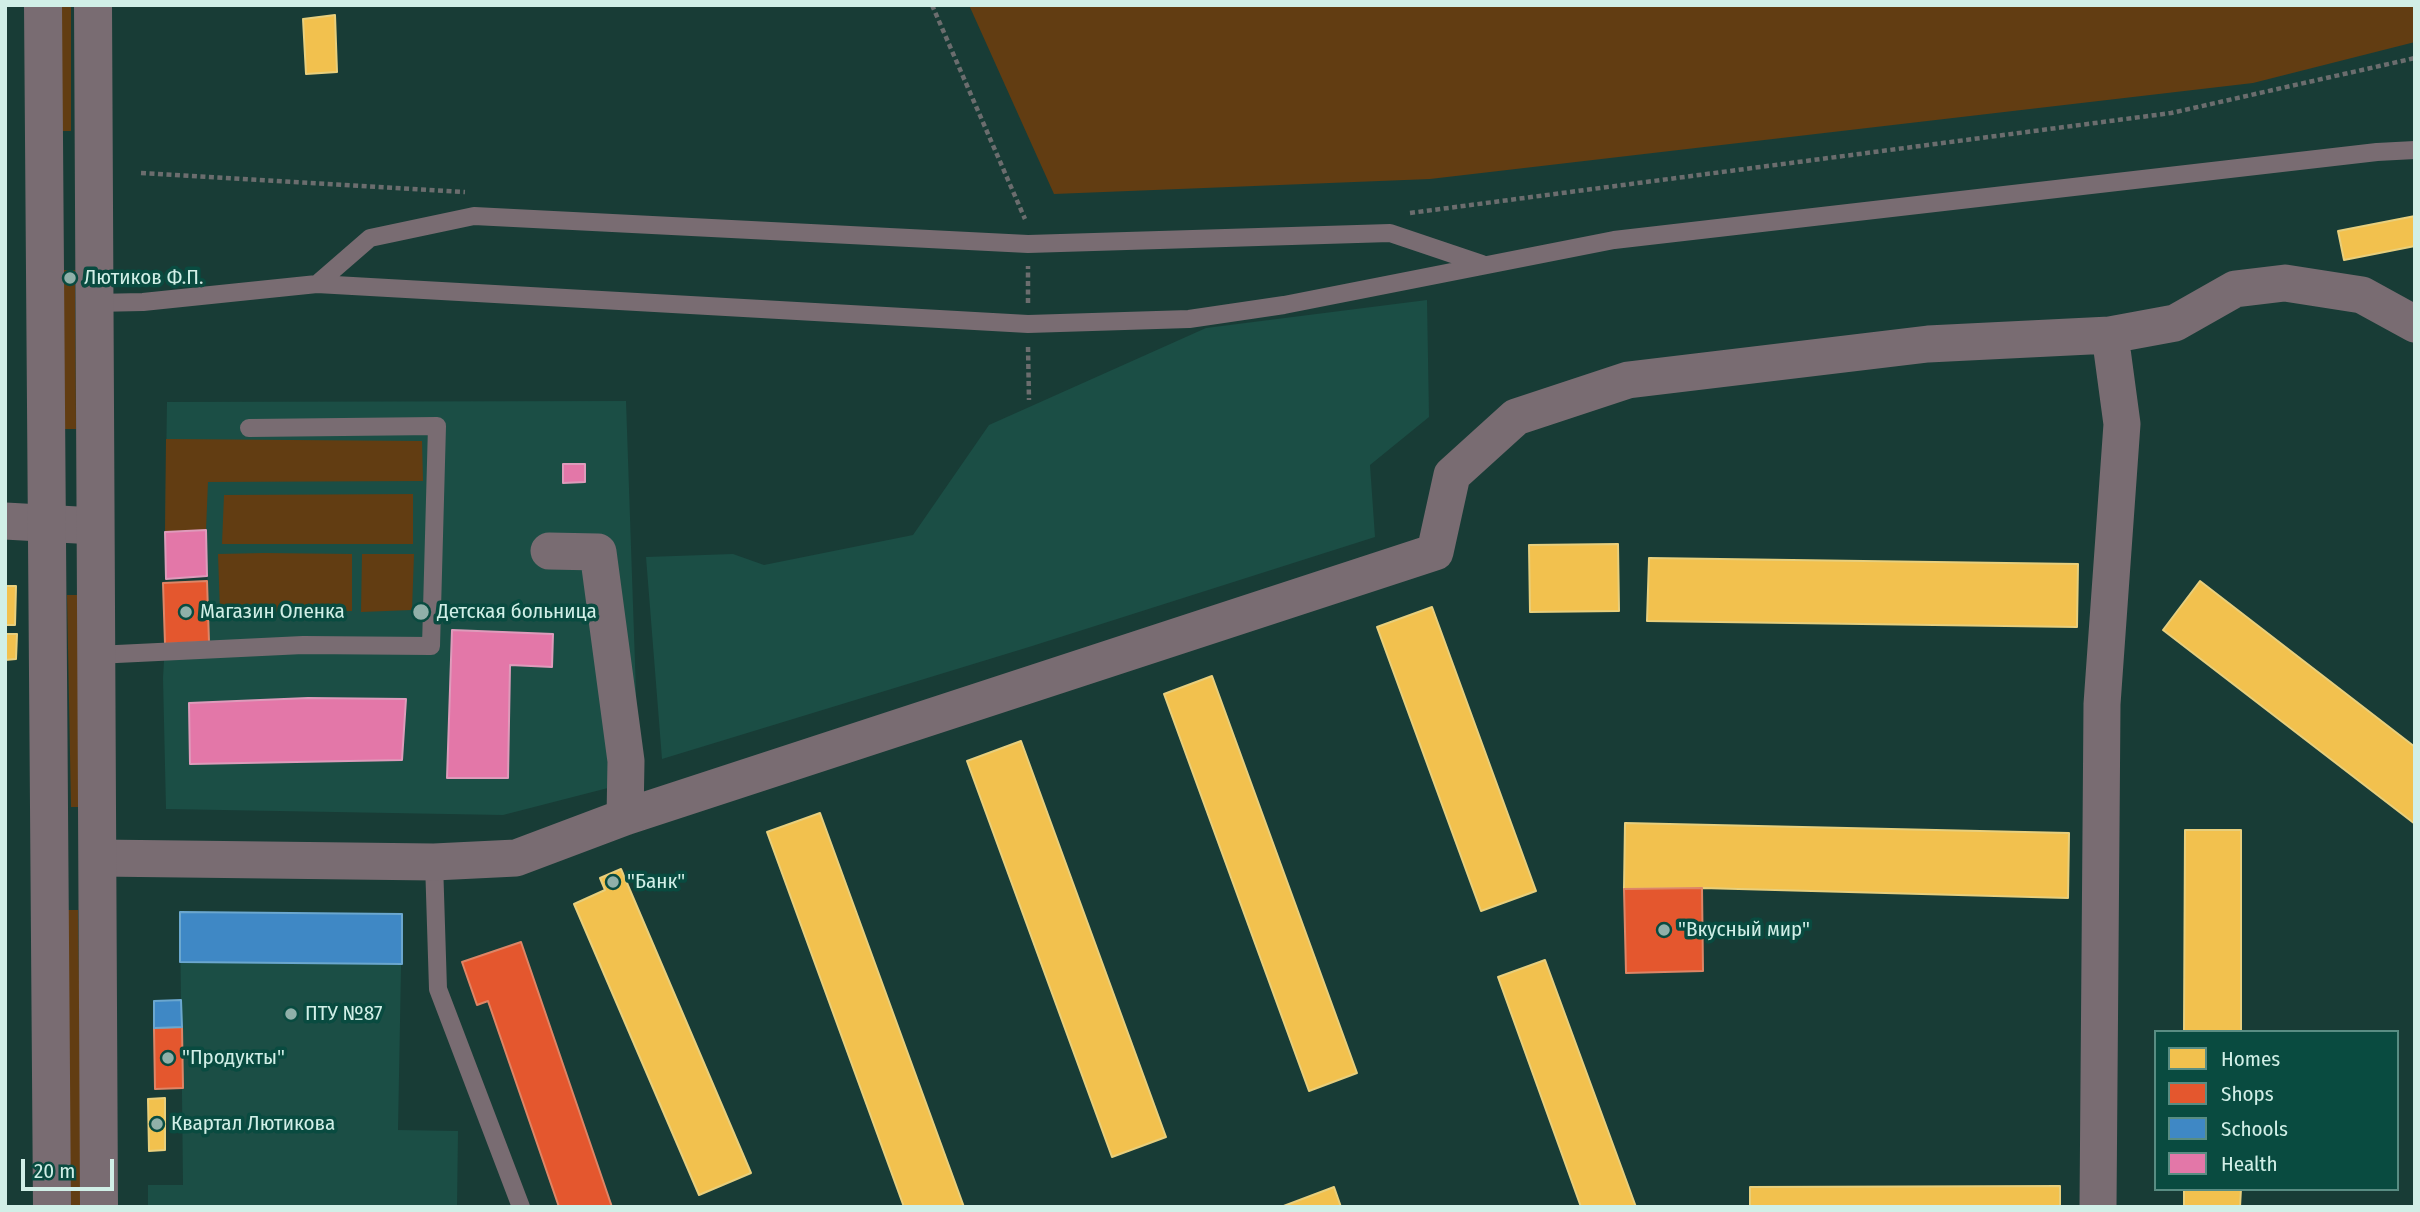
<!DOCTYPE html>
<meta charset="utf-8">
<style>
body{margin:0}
#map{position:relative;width:2420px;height:1212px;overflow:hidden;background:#183c36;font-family:"Fira Sans Condensed",sans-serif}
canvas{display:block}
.frame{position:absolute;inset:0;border:7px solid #d1efe7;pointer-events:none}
.legend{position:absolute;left:2154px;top:1030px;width:245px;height:161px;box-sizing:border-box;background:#094b40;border:2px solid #598d83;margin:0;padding:9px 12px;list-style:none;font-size:21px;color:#d1efe7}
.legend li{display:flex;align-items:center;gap:14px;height:35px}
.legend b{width:35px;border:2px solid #598d83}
.scale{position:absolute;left:21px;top:1159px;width:93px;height:32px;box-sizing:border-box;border:4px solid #d1efe7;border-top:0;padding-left:9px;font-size:21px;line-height:24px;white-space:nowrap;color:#d1efe7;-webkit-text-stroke:5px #094b40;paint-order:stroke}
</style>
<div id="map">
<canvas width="2420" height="1212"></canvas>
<div class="frame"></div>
<ul class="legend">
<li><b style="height:19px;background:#f2c14e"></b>Homes</li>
<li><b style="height:19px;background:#e4572e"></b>Shops</li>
<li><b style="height:19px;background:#3f88c5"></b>Schools</li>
<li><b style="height:19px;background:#e377a8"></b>Health</li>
</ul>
<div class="scale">20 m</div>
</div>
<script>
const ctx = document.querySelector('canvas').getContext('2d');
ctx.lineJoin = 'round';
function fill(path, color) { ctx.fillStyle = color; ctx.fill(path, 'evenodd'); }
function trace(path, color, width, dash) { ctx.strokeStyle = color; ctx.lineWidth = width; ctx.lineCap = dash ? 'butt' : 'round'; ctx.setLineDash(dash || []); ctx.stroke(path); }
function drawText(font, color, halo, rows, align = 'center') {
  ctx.font = font + ' "Fira Sans Condensed",sans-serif'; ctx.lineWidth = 7; ctx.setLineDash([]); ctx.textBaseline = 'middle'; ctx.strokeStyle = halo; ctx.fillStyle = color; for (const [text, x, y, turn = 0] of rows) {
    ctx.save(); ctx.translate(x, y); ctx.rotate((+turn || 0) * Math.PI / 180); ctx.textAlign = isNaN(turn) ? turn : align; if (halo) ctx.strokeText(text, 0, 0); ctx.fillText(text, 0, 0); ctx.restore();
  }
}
fill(new Path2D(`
 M1427,300l2,117 -59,48 5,72 -346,110 -367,112 -16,-202 87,-3 31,11 149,-30 76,-110 217,-97z
 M626,401l13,379 -136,35 -337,-6 -3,-131 2,-34 44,-2 -3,-112 -41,2 2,-130z
 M180,912l222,2 -4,216 60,1 -1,76h-309v-22h35z`), '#1b4e45');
fill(new Path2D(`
 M60,5h11v126h-10z
 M969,5h1446v37l-162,41 -823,96 -376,15z
 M63,270h12l1,159h-12z
 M166,439l256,2 1,40 -215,1 -2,48 -41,2z
 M413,494v50h-191l2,-49z
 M264,553l88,1v57l-132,1 -2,-58z
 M362,554h52l-2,56 -51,2z
 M67,595h14l3,212h-13z
 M66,910h12l4,297h-13z`), '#623d12');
const homes = new Path2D(`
 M335,15l2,57 -31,2 -3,-55z
 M2415,216v30l-71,14 -6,-29z
 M1618,544l1,67 -89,1 -1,-67z
 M1649,558l429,6 -1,63 -430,-6z
 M2200,581l215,166v77l-252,-194z
 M5,586h11l-1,39h-10z
 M1432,607l104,284 -55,20 -104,-284z
 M5,634h12l-1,25 -11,1z
 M1212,676l145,397 -48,18 -145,-397z
 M1021,741l145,396 -54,20 -145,-396z
 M820,813l144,394h-60l-137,-375z
 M1625,823l444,10 -1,65 -366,-10 -78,1z
 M2185,830h56v202h-57z
 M621,869l130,304 -52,22 -125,-291 31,-14 -5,-12z
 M1545,960l91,247h-55l-83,-230z
 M165,1098v52l-16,1 -1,-52z
 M2060,1186v21h-310v-20z
 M1334,1187l7,20h-60z
 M2184,1189h57l-1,18h-56z`);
fill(homes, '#f2c14e');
trace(homes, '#e8cf7c', 2);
const shops = new Path2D(`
 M207,581l2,61 -44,2 -2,-61z
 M1702,888l1,83 -77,2 -2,-84z
 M521,942l91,265h-53l-71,-206 -11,4 -15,-43z
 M182,1027l1,61 -28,1 -1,-61z`);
fill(shops, '#e4572e');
trace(shops, '#de8566', 2);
const schools = new Path2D(`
 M180,912l222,2v50l-222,-2z
 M181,1000l1,27 -28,1v-27z`);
fill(schools, '#3f88c5');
trace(schools, '#6ba7cf', 2);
const health = new Path2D(`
 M563,464h22v18l-22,1z
 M206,530l1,46 -41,3 -1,-47z
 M452,630l101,4 -1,33 -42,-2 -2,113h-61z
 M308,698l98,1 -4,61 -212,4 -1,-61z`);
fill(health, '#e377a8');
trace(health, '#de9bbb', 2);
trace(new Path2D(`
 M932,5l93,214
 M141,173l324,19
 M1410,213l761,-100 244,-55
 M1028,303v-37
 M1028,347l1,53`), '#6b6d6e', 4.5, [5, 3.5]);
trace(new Path2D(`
 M317,284l53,-46 104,-22 554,28 362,-11 92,31
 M94,303l49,-1 174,-18 711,40 161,-5 95,-14 330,-65 763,-88 38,-2
 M96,655l207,-10 128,1 6,-220 -188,2
 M434,862l4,127 83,218`), '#796c72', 18);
trace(new Path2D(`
 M5,521l90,5
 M549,551l49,1 28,209 -1,56
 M98,858l336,4 82,-4 109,-41 810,-265 17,-77 64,-58 112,-37 300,-36 182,-9 65,-12 60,-34 50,-6 77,12 53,29
 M2098,1207l4,-503 20,-280 -12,-89`), '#796c72', 37);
trace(new Path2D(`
 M43,5l9,1202
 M93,5l6,1202`), '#796c72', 38);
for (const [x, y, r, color] of [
 [70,278,7,"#90b0a9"],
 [186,612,7,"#90b0a9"],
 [421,612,9,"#90b0a9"],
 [613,882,7,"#90b0a9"],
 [1664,930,7,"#90b0a9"],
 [291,1014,7,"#90b0a9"],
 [168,1058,7,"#90b0a9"],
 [157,1124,7,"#90b0a9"]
]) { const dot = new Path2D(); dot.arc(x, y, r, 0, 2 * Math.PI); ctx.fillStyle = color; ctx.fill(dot); trace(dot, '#094b40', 2.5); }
drawText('21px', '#d1efe7', '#094b40', [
 ["Лютиков Ф.П.",84,278],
 ["Магазин Оленка",200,612],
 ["Детская больница",437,612],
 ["\"Банк\"",627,882],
 ["\"Вкусный мир\"",1678,930],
 ["ПТУ №87",305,1014],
 ["\"Продукты\"",182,1058],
 ["Квартал Лютикова",171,1124]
], 'left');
</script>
